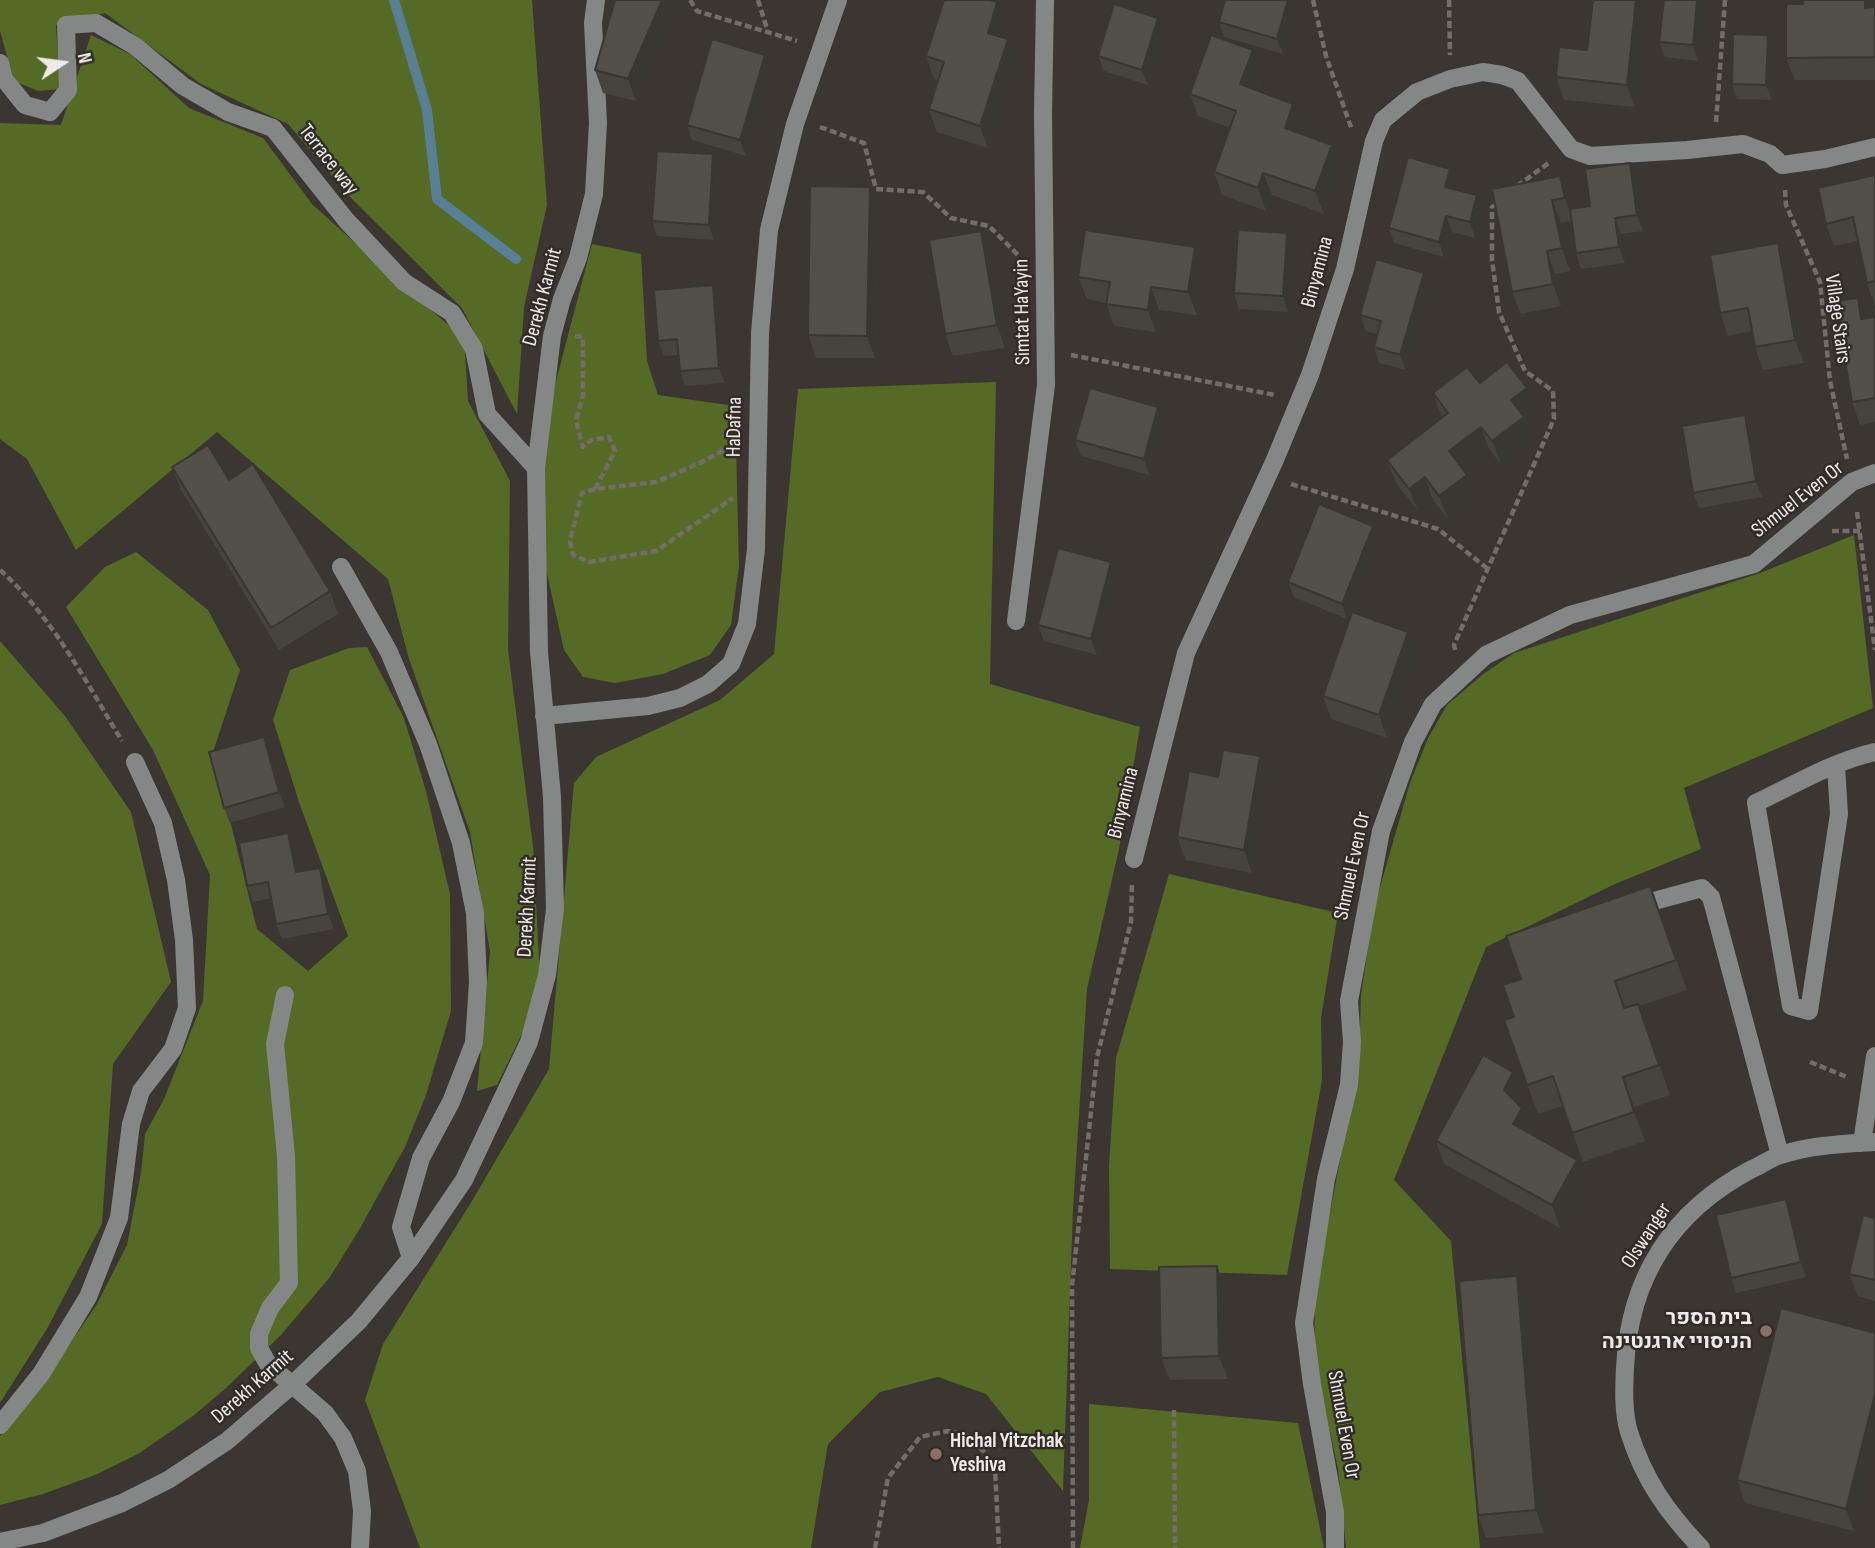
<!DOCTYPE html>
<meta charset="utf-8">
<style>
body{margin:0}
#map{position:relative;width:1875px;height:1548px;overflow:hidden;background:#3c3632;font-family:"Sofia Sans Condensed",sans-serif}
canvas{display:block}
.north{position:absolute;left:28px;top:28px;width:70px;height:70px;-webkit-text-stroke:5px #312c28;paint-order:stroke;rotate:77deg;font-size:19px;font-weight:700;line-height:28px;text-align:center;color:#eeeae8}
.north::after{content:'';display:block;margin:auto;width:24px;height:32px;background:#eeeae8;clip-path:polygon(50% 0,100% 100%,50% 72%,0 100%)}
</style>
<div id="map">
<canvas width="1875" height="1548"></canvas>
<div class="north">N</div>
</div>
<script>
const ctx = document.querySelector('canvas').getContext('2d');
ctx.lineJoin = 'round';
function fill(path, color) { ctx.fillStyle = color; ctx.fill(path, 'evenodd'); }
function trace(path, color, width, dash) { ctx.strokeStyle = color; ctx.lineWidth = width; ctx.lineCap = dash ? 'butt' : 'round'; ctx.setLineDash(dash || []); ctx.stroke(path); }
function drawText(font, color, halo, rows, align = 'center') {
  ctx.font = font + ' "Sofia Sans Condensed",Heebo,sans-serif'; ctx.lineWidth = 5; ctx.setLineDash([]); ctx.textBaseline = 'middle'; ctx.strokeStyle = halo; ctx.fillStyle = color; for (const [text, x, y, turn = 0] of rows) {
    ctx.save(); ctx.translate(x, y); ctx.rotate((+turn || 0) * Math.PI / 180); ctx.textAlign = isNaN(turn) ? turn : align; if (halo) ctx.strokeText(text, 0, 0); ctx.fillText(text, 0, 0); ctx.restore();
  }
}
fill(new Path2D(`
 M0,0h532l15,205 -23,102 -7,107 -55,-106 -110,-109 -64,-75 -87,-40 -96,-71 -49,12 4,64 -22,2 -24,-10 -14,-50z
 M91,35l39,19 59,54 74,30 49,66 94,85 58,49 4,63 42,80 -2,169 25,196 8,149 -44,90 -20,6 13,-139 -20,-120 -61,-173 -21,-80 -171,-147 -141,118 -49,-91 -27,-20v-316l61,2z
 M592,244l49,10 6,107 11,34 77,11 4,160 -8,59 -21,30 -47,19 -48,9 -32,-6 -19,-27 -18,-81 -5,-131z
 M996,382l-6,302 150,43 -21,122 -32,140 -14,219 -10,283 -77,-97 -48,-17 -58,15 -52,52 -17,104h-391l-55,-148 18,-56 89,-143 77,-132 25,-286 22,-26 124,-57 54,-46 24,-265z
 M1854,535l19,173 -189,80 17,61 -86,35 -129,63 -92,233 57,61 29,307h-134l-8,-79 -24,-111 1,-66 44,-232 2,-65 13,-87 36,-125 18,-45 19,-33 35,-30 32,-22 246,-80z
 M136,552l72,58 32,60 -27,82 44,177 51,42 40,-35 -48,-131 -27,-85 17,-50 59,-22 18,-1 37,71 22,73 24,103 1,117 -25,84 -21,52 -46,83 -29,47 -49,58 -56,54 -32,27 -55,38 -43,21 -52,19 -43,11v-69l63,-82 34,-50 30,-59 14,-72 4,-39 19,-35 39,-98 7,-126 -57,-125 -87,-143 39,-40z
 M0,641l65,75 66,96 40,170 -58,82 -11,160 -54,103 -48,76z
 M1169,874l169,39 -17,105 1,62 -35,195 -177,-6 -1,-103 7,-108z
 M1089,1404l209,19 26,125h-244l9,-48z`), '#556a24');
trace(new Path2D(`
 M394,0l33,110 10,89 79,60`), '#587f93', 10);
trace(new Path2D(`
 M690,0l7,11 100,30
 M758,0l10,32
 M1313,0l13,56 26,74
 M1449,0l1,55
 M1716,122l9,-122
 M820,127l44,16 12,46 47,3 28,26 38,8 31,31
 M1517,186l33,-24
 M1785,190l1,15 34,77 10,99 17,78
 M575,336l8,1v58l-7,26 7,26 8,-7 18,-3 6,14 -20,38 61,-7 44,-19 33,-18
 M1071,355l204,40
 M1291,484l147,45 50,40
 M595,489l-13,4 -12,48 3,14 16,7 67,-11 77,-53
 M1857,512l18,138
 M1832,531h29
 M0,570c52,46 86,112 122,171
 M1455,650l-1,-5 100,-226 -1,-28 -28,-20 -26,-59 -7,-52v-53l6,-4
 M1810,1062l37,15
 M1174,1410l1,138
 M875,1548l13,-70 32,-41 27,-6 20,4 17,17 11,17 4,79
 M1073,1548l-1,-262 25,-229 34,-135 1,-38`), '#736d6a', 4.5, [7, 3.5]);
trace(new Path2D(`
 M0,63l4,16 21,26 25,7 18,-22 -2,-65 30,-2 39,23 48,40 45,26 45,16 73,92 58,62 48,31 22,36 13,65 49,54
 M341,567l48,85 39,92 33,99 14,70 3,69 -4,61 -23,59 -30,56 -20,69 10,31
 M1016,621l30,-236 -3,-272 2,-113
 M544,716l104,-10 32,-8 28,-14 23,-20 16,-40 9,-75 4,-216 9,-103 26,-106 43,-124
 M1836,766l3,48 -30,197 -18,-5 -35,-203c38,-18 78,-42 119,-51
 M1134,859l52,-206 88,-191 36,-87 35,-106 29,-128 9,-21 34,-28 33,-13 33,-7 19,3 16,6 53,68 19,7 97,-6 56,-6 27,10 12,11 43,-6 50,-12
 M1632,907l70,-19 9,9 69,258
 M285,995l-10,49 11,112 3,127 -19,25 -11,26v14l9,16 57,49 18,25 14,33 5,40 -2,37
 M1862,1143l13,-87
 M0,1425l41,-51 47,-77 31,-79 12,-94 10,-33 32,-42 14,-41 -3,-68 -8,-60 -13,-57 -28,-61
 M0,1542l43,-9 79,-30 46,-23 59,-39 65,-56 67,-64 52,-63 53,-78 65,-138 18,-67 8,-66 -3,-112 -13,-145 -3,-184 16,-132 10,-37 16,-41 16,-64 4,-71 -5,-100 3,-23
 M1335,1548v-36l-23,-128 -8,-61 22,-144 23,-94 3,-43 -3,-41 32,-170 32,-89 20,-38 53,-49 84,-40 184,-51 98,-82 23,-9
 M1701,1548c-34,-36 -57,-68 -72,-116 -6,-20 -5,-43 -4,-64 4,-90 47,-157 127,-199 9,-4 19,-11 29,-14 30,-10 62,-11 94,-13`), '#848785', 18);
fill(new Path2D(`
 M615,0h65l-44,101 -33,-8 -8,-23z
 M1225,0h73l-15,54 -59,-17 -5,-15z
 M1647,0l-12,107 -71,-7 -8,-23z
 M1704,0l-6,61 -33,-4 -6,-15z
 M1873,7h2v73h-80l-9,-22z
 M1005,25l-4,12 7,2 8,23 -28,86 -51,-16 -8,-23 9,-28 -4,-2 -8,-23z
 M1164,33l-16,52 -44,-14 -6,-15z
 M1768,35l6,16 -2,49 -35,-1 -5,-15z
 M1253,50l8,23 -6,17 47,37 -3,6 33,12 9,23 -17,46 -52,-19 -6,16 -44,-16 -8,-23 16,-44 -32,-12 -8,-22z
 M770,70l-24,86 -54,-16 -5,-15z
 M713,154l5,16 -4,70 -57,-4 -5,-15z
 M1630,163l6,15 7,53 -22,3 4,29 -44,6 -5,-16 -5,-32 -10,2 9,48 -15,3 6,32 -40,8 -9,-22 -20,-103 77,9 2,11 19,-3z
 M1875,175v131l-8,-23 -9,-42 -24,5 -8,-22z
 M1455,184l-1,5 29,22 -8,27 -23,-6 -8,25 -50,-14 -5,-15z
 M870,187l8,23 -3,148h-59l-8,-23z
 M1287,233l6,15 -5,64 -49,-3 -5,-16z
 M1778,243l8,23 18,97 -41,7 -8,-23 -3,-16 -24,5 -8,-23z
 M1195,247l9,23 -7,45 -38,-5 -3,22 -42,-6 -8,-23 -19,-4 -9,-22z
 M989,254l16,94 -52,8 -8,-22z
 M1429,289l-23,81 -27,-7 -5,-16 3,-13 -11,-3 -6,-16z
 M718,301l7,82 -40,3 -5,-15 -2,-16 -14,1 -6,-15z
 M1875,317v105l-15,3 -8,-23 13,-84z
 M1480,383l47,5 9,23 -11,8 7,20 -31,25 -12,-15 -26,21 4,5 9,23 -28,21 -15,-19 -15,11 -22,-28 -9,-23 55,-42 -9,-25z
 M1745,415l5,16 12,66 -63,11 -6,-15z
 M1164,422l-15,53 -68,-19 -6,-16z
 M172,467l57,13 101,111 8,23 -59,36 -98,-160z
 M1373,526l5,15 -31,78 -53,-22 -6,-15z
 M1111,562l5,15 -19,78 -53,-14 -6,-16z
 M1417,654l-30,84 -56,-19 -8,-23z
 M269,753l16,54 -55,16 -6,-15z
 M1218,777l51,2 -17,94 -66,-13 -9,-23z
 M294,849l4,23 22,-4 5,15 9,46 -52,10 -6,-15 -5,-26 -18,4 -6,-16z
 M1650,886l37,104 -48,16 31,89 -36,12 11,34 -62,21 -20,-56 -25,8 -11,-29 -13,-68z
 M1522,1095l-5,8 5,5 8,23 -1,2 56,50 -25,45 -116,-64 -8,-23z
 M1792,1214l14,63 -70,16 -5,-15z
 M1875,1218v83l-17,-5 -9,-22z
 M1225,1289l3,90 -58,1 -9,-22z
 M1525,1299l19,234 -58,5 -8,-23z
 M1875,1333v117l-21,81 -109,-28 -8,-23z`), '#47433e');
fill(new Path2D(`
 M662,0h18l-44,101 -8,-22z
 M1288,0h10l-15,54 -6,-15z
 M1636,0h11l-12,107 -8,-22z
 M1697,0h7l-6,61 -5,-16z
 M1865,0h8v30l-8,-22z
 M997,2l8,23 -9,31 -8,-23z
 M1158,18l6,15 -16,52 -6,-15z
 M1768,35l6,16 -2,49 -6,-15z
 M1008,39l8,23 -28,86 -8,-22z
 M1253,50l8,23 -13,34 -8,-23z
 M765,55l5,15 -24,86 -6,-16z
 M1293,104l9,23 -9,24 -8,-23z
 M1332,145l9,23 -17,46 -9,-23z
 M713,154l5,16 -4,70 -5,-15z
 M1630,163l6,15 7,53 -6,-16z
 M1450,169l5,15 -4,18 -6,-15z
 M1263,173l9,22 -6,16 -8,-23z
 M1560,176l9,22 4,23 -8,-23z
 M870,187l8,23 -3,148 -8,-22z
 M1477,195l6,16 -8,27 -5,-16z
 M1552,200l9,23 9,48 -8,-23z
 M1446,216l6,16 -8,25 -5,-15z
 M1615,218l6,16 4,29 -6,-16z
 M981,231l8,23 16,94 -8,-23z
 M1287,233l6,15 -5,64 -5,-16z
 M1778,243l8,23 18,97 -9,-23z
 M1195,247l9,23 -7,45 -9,-23z
 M1547,251l8,23 6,32 -8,-22z
 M1424,273l5,16 -23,81 -6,-15z
 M713,285l5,16 7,82 -6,-15z
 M1151,287l8,23 -3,22 -8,-22z
 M1858,298l8,22 -5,-1z
 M1527,388l9,23 -11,8 7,20 -31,25 -9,-23 19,-41z
 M1158,407l6,15 -15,53 -5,-16z
 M1745,415l5,16 12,66 -6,-16z
 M1481,427l8,22 -31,25 -9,-23z
 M1467,475l9,23 -28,21 -9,-23z
 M1425,477l8,23 -15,11 -9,-22z
 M1373,526l5,15 -31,78 -5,-15z
 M1111,562l5,15 -19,78 -6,-16z
 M1408,632l9,22 -30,84 -8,-23z
 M264,737l5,16 16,54 -6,-15z
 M1260,756l9,23 -17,94 -8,-23z
 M288,833l6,16 7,39 -5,-16z
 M320,868l5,15 9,46 -6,-15z
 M1513,1072l9,23 -10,17 -8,-22z
 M1623,1077l11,30 11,34 -11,-29z
 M1522,1108l8,23 -9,16 -8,-23z
 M1577,1160l8,23 -25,45 -8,-23z
 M1786,1199l6,15 14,63 -5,-15z
 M1217,1266l8,23 3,90 -9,-23z
 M1517,1276l8,23 19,234 -8,-23z
 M1875,1394v56l-21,81 -8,-22z`), '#393732');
const building = new Path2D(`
 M615,0h47l-34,79 -33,-9z
 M944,0h46l7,2 -9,31 20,6 -28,87 -51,-17 15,-47 -18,-6z
 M1225,0h63l-11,39 -58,-17z
 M1593,0h43l-9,85 -71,-8 3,-30 28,3z
 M1664,0h33l-4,45 -34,-3z
 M1803,0h62v8l10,-1v50l-89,1v-54h17z
 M1114,4l44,14 -16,52 -44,-14z
 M1733,34l35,1 -2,50 -34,-1z
 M1211,35l42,15 -13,34 53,20 -8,24 47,17 -17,46 -52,-18 -5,15 -44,-16 22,-61 -46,-17z
 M712,39l53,16 -25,85 -53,-15z
 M657,151l56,3 -4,71 -57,-4z
 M1408,157l42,12 -5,18 32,8 -7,27 -24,-6 -7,26 -50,-14z
 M1630,163l7,52 -22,3 4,29 -43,6 -6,-44 20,-3 -5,-37z
 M1875,175v106l-8,2 -14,-66 -27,7 -8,-36z
 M1560,176l5,22 -13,2 10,48 -15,3 6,33 -41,8 -20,-103z
 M810,186l60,1 -3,149 -59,-1z
 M1085,230l110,17 -7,45 -37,-5 -3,23 -42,-6 4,-22 -32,-5z
 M1238,230l49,3 -4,63 -49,-3z
 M981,231l16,94 -52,9 -16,-94z
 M1778,243l17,97 -40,7 -7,-39 -28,5 -10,-58z
 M1376,259l48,14 -24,82 -26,-8 7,-26 -21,-6z
 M713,285l6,83 -39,3 -3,-32 -19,2 -4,-51z
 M1858,298l3,21 14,-2v81l-23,4 -17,-101z
 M1507,362l20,26 -16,12 13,17 -32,24 -11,-14 -32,24 18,24 -28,21 -14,-19 -16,12 -22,-29 61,-47 -15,-20 34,-26 13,16z
 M1090,388l68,19 -14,52 -69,-19z
 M1745,415l11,66 -63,12 -11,-67z
 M208,445l21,35 24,-16 77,127 -59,37 -99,-161z
 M1319,504l54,22 -31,78 -54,-22z
 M1058,548l53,14 -20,77 -53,-14z
 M1352,612l56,20 -29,83 -56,-19z
 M264,737l15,55 -55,16 -15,-56z
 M1223,750l37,6 -16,94 -67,-13 12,-66 29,6z
 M288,833l8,39 24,-4 8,46 -52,10 -8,-42 -21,4 -8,-43z
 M1650,886l26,74 -61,21 9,27 14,-4 21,61 -36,12 11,35 -62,21 -19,-57 -26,9 -23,-65 10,-3 -11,-32 18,-6 -15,-43z
 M1483,1055l30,17 -9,18 18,18 -9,16 64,36 -25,45 -116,-64z
 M1786,1199l15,63 -70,16 -15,-63z
 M1863,1215l12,3v62l-26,-6z
 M1217,1266l2,90 -58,2 -2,-91z
 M1517,1276l19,234 -58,5 -19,-234z
 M1781,1308l94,25v61l-29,115 -109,-29z`);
fill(building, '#524e48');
trace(building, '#393732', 2);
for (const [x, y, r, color] of [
 [1766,1331,7,"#8d6e63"],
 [936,1454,7,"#8d6e63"]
]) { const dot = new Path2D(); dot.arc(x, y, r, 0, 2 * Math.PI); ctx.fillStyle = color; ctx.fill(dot); trace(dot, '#312c28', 2.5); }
drawText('21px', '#eeeae8', '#312c28', [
 ["Terrace way",328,160,52],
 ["Binyamina",1318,272,-75],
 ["Derekh Karmit",543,297,-75],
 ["Simtat HaYayin",1023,312,-91],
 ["Village Stairs",1837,319,82],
 ["HaDafna",735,427,-89],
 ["Shmuel Even Or",1798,500,-38],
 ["Binyamina",1124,803,-76],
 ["Shmuel Even Or",1353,866,-78],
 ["Derekh Karmit",528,907,-87],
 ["Olswanger",1647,1236,-57],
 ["Derekh Karmit",253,1387,-41],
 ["Shmuel Even Or",1343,1425,80]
]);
drawText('bold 21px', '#eeeae8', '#312c28', [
 ["בית הספר",1752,1319],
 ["הניסויי ארגנטינה",1752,1343],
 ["Hichal Yitzchak",950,1442,"left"],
 ["Yeshiva",950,1466,"left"]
], 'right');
</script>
